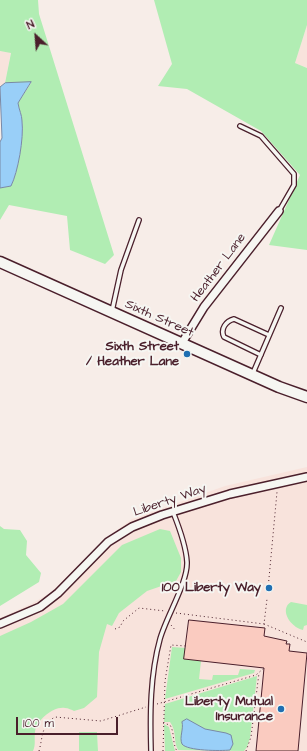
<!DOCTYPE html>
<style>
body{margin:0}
#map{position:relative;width:307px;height:751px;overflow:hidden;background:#f7ede8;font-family:"Architects Daughter",sans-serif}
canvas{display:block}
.north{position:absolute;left:16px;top:16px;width:40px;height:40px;-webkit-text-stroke:3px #f6f6f2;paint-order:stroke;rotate:334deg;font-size:11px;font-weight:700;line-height:16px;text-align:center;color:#4a1f2b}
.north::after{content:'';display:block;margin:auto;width:14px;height:18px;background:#4a1f2b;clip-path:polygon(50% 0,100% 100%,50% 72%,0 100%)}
.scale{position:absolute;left:16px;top:717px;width:102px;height:18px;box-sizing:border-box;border:2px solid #4a1f2b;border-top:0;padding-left:5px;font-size:12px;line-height:14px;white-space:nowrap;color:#4a1f2b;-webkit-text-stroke:3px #f6f6f2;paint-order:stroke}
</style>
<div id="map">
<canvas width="307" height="751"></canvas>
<div class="north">N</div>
<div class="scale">100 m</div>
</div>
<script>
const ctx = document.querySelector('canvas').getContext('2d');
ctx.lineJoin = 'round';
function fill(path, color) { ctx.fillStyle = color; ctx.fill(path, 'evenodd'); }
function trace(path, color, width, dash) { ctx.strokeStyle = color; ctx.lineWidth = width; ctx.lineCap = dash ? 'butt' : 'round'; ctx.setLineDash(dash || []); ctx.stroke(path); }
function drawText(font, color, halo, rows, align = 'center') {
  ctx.font = font + ' "Architects Daughter",sans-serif'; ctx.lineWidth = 4; ctx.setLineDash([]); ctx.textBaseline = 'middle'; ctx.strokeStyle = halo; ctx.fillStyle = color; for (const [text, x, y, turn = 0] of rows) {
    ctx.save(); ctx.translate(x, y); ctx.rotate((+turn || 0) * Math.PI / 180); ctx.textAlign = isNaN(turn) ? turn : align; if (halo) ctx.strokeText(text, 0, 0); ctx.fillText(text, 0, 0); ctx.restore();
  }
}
fill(new Path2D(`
 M307,25v43l-12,-5z
 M0,51l11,1 -6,31 -5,4z
 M307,467v284h-209l-1,-19h-18v19h-79v-133l31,-14 19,-11 55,-54 27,-20 93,-33z`), '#f8e3dc');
fill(new Path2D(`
 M0,0h38l1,14 75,241 -9,9 -35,-14 -3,-34 -58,-11 -9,15v-32l11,-2c7,-14 13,-48 11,-65 0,-6 -3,-11 -4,-18l13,-20h-26l6,-30 -11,-2z
 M154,0h153v25l-12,38 12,5v182l-38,-5 31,-70 -39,-44 -74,-42 -29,-3 14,-22z
 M0,526l4,3 16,1 7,11 -1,14 15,18 -2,9 -39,24z
 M160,529l10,2 11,27v14l-5,9 -29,10 -28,22 -7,13 -5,-2 -8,28 -2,45 -13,11 -10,3c-2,-1 -6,-3 -9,-3 -12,-2 -29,13 -30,24 -1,8 1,12 -2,19h-33v-115l31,-14 32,-18 59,-59z
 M291,602l16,3v20l-3,1 -1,4c-13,-3 -24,-21 -12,-28z
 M172,647l14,1 -1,11 16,2 -2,18 13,1 1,-5h25l2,-6 15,1 -1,3 -89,26z
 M257,676l-7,62 -3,9 -3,4 -66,-1c-5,-9 -1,-19 -8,-28h-6l1,-18z
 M164,724l5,3 6,24h-10z
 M79,732h18l1,19h-19z`), '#b1edb3');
const water = new Path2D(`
 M31,82l-13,21c1,7 4,12 4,18 2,17 -4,51 -11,65l-11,2v-46l2,-4 -2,-51 5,-4z
 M187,719l18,10 21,4 5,2 2,9 -3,6c-9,1 -43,1 -48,-6 -3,-7 2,-15 0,-22z`);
fill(water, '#99cff8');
trace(water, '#7989a6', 1);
const building = new Path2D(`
 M189,620l76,8 -1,8 23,5 -1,3h4l-1,7 18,2 -9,98h-42l8,-83 -80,-9z`);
fill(building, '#facbc0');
trace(building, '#4a1f2b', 1);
const service = new Path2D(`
 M240,126l21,10 33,38v11l-15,26
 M112,311l9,-41 18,-50
 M261,355l-37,-18c-4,-8 2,-16 10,-18l35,16
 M253,373l28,-65
 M151,751c-1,-37 -1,-76 9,-112 6,-22 28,-57 27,-77 -1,-17 -8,-35 -14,-50`);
const minor = new Path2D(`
 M182,343l22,-36 75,-96
 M0,624l40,-17 18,-14 50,-51 24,-15 30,-12 68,-21 77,-17`);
const secondary = new Path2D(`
 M0,262l279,125 28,10`);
trace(service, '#4a1f2b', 6);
trace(minor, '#4a1f2b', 10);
trace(secondary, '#4a1f2b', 13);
trace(new Path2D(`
 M268,589l9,-97
 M176,613l88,11 3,-25
 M264,624l43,18
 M171,625l5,6
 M115,629l5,-2 3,-6 16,-13 26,3
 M157,704l99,-29 8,-7
 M163,723l7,2c5,8 2,18 7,26
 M39,751c4,-14 2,-26 16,-34l46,4 45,-14
 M163,751l2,-70 6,-36 15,1
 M246,751l5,-14 8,-64`), '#4a1f2b', 1, [1, 3]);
trace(service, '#f6f6f2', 3.5);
trace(minor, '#f6f6f2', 7);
trace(secondary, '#f6f6f2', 10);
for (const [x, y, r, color] of [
 [187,354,4,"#1f6fb2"],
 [269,588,4,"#1f6fb2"],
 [281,709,4,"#1f6fb2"]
]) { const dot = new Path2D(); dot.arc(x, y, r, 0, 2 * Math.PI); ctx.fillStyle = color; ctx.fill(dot); trace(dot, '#f6f6f2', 1.5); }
drawText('13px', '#4a1f2b', '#f6f6f2', [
 ["Heather Lane",219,268,-53],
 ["Sixth Street",159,319,24],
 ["Liberty Way",170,501,-19]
]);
drawText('bold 13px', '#4a1f2b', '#f6f6f2', [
 ["Sixth Street",179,347],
 ["/ Heather Lane",179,362],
 ["100 Liberty Way",261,588],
 ["Liberty Mutual",273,702],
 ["Insurance",273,717]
], 'right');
</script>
